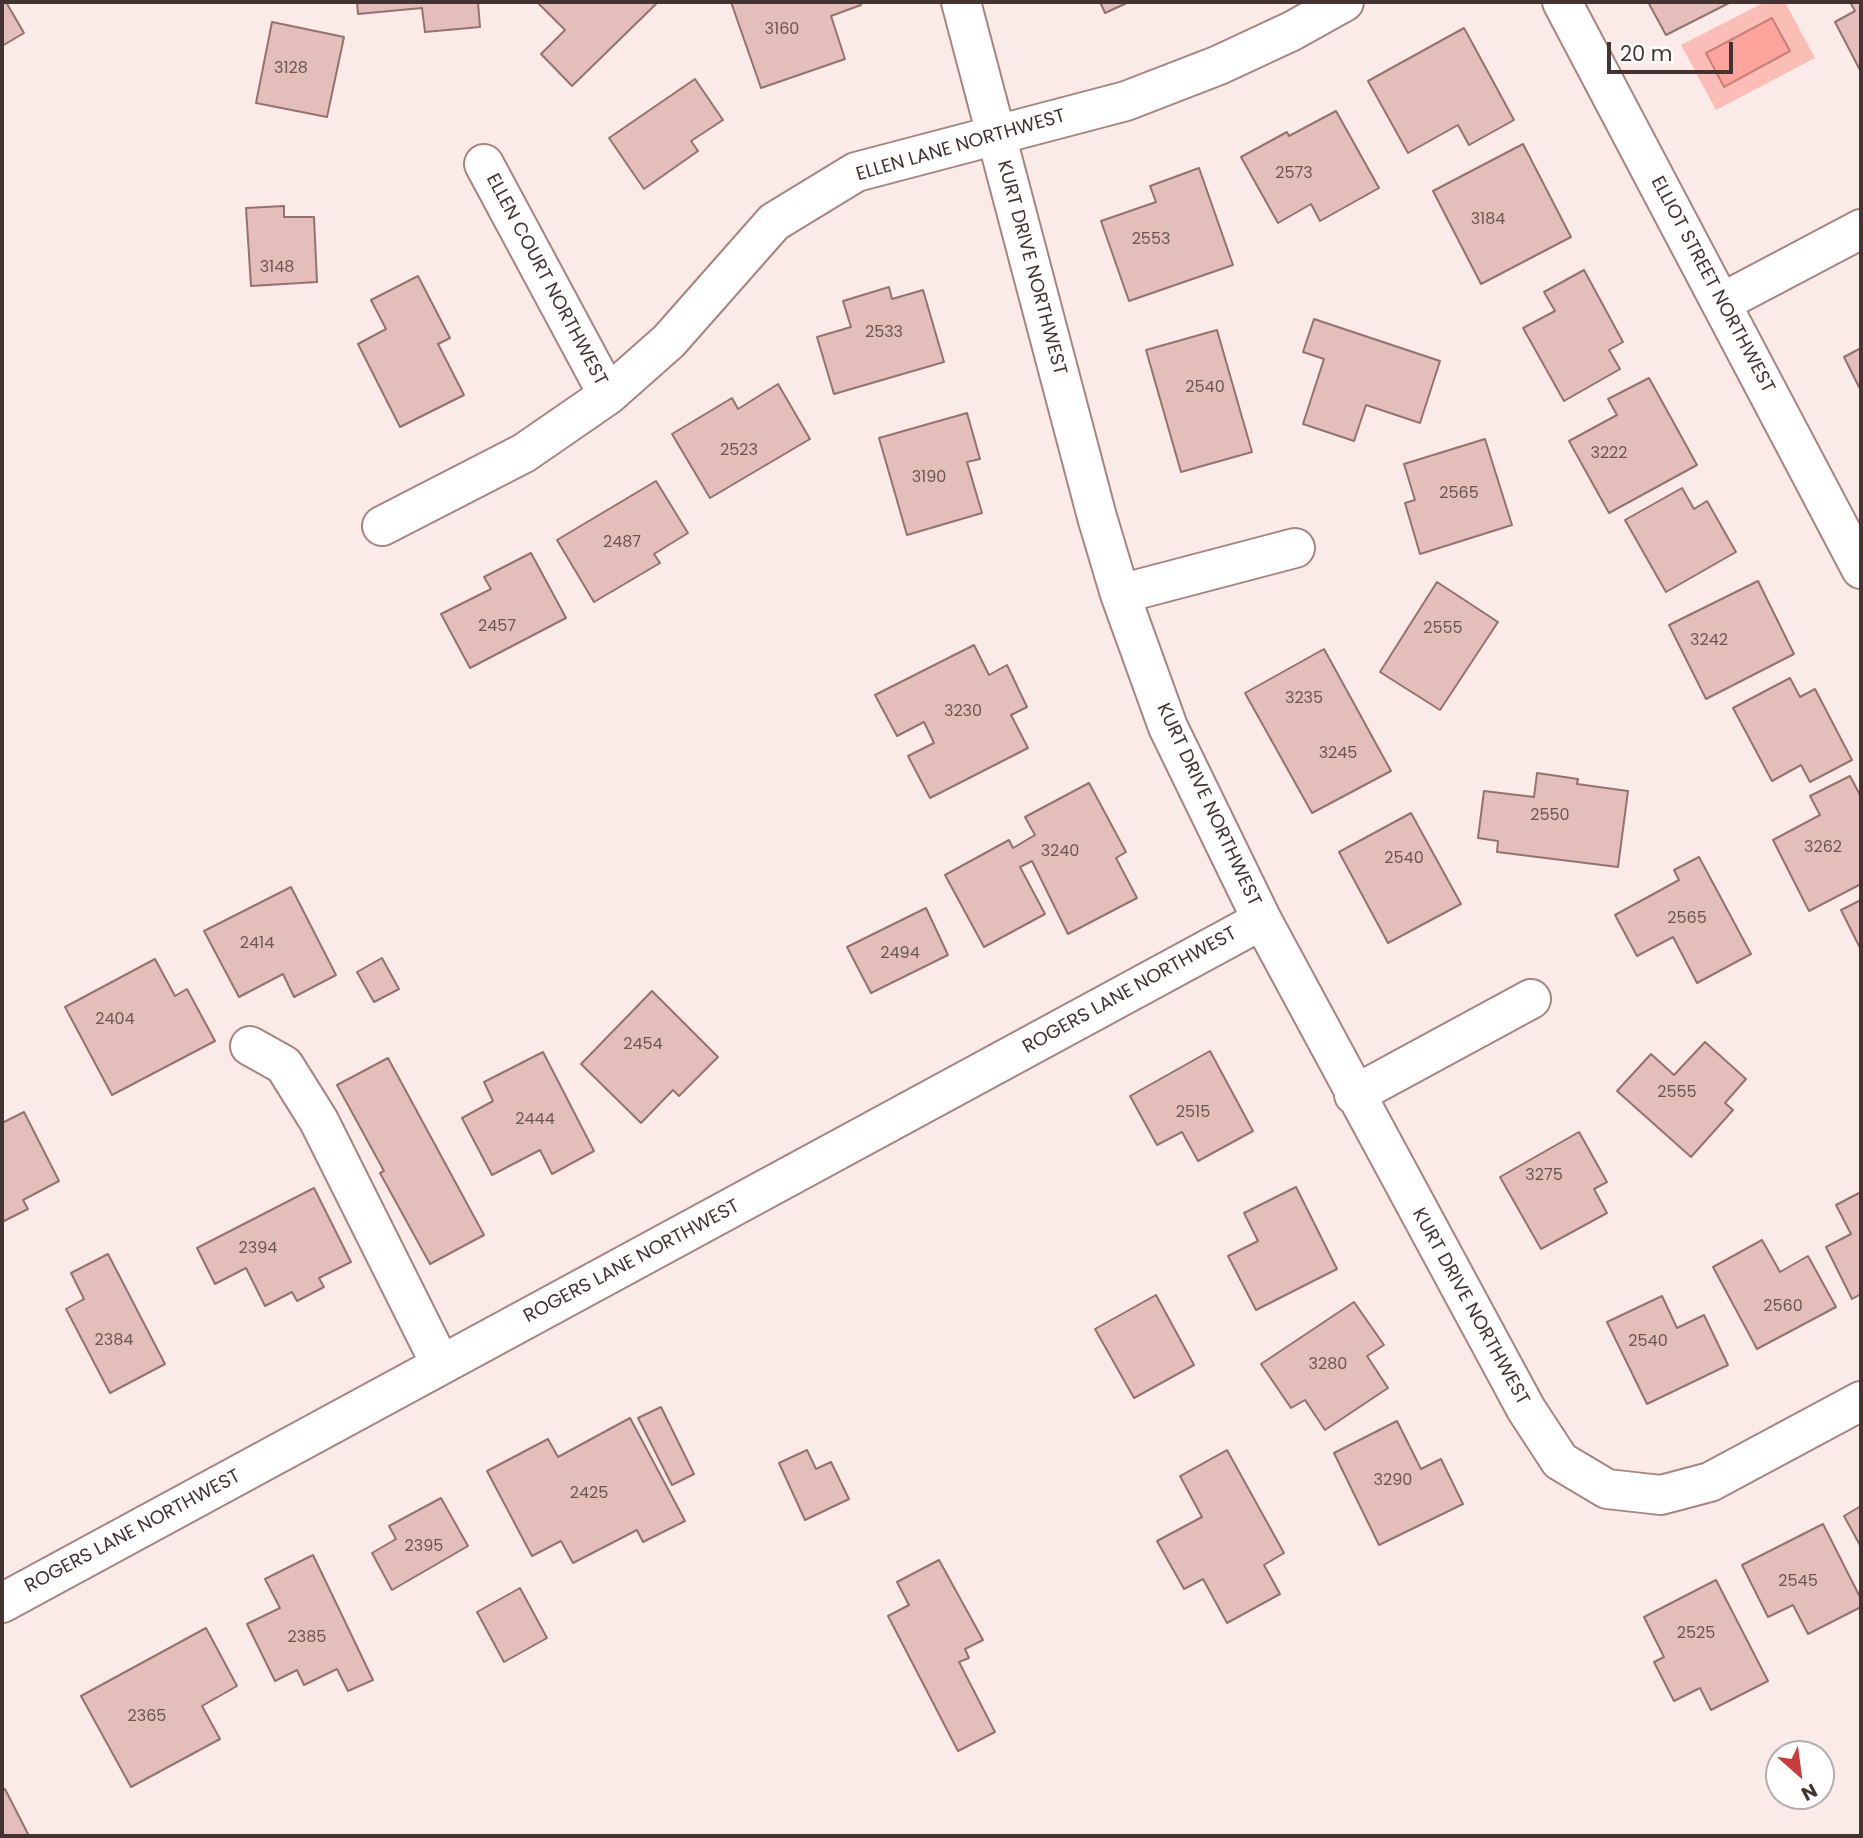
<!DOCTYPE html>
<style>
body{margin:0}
#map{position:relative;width:1863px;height:1838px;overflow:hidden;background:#faeae8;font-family:Poppins,sans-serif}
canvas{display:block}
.frame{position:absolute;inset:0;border:4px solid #433432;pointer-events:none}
.north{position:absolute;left:1765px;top:1740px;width:70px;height:70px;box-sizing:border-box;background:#fff;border:2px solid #b4aead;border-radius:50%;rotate:152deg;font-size:19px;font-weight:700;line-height:28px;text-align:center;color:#433432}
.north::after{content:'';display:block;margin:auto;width:24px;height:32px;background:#c93b3a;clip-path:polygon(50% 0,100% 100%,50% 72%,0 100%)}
.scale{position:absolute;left:1607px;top:42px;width:126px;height:32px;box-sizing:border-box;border:4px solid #433432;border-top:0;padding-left:9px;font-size:21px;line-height:24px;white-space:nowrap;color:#433432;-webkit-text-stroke:5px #fff;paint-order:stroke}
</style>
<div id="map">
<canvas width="1863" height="1838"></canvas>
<div class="frame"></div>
<div class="north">N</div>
<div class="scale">20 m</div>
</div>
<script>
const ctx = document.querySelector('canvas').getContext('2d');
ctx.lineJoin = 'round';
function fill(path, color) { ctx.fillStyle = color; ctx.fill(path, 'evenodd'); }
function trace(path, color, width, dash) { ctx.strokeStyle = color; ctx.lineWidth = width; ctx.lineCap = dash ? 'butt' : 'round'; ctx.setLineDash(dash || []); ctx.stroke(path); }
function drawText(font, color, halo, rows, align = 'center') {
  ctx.font = font + ' Poppins,sans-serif'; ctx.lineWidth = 5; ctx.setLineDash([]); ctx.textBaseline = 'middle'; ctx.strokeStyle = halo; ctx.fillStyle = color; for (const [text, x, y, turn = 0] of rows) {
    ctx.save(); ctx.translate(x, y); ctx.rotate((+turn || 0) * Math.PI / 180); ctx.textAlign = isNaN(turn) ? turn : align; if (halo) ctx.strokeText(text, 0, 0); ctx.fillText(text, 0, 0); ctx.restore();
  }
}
fill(new Path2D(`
 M1765,2h20l30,56 -99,52 -35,-65z`), '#fbbeb7');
const water = new Path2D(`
 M1772,18l18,33 -66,36 -18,-34z`);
fill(water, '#fea49c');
trace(water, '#c6827c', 2);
const building = new Path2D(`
 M2,2h4l18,31 -22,13z
 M357,2h121l2,25 -55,5 -3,-24 -64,6z
 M537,2h116l3,2 -84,82 -31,-32 24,-24z
 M731,2h129l1,3 -30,11 14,43 -84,29z
 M1100,2h29l-24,11z
 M1648,2h83l-65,33z
 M1850,2h11v70l-26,-50 20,-11z
 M272,22l72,15 -17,80 -71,-14z
 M1464,28l50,92 -45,25 -11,-20 -50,28 -40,-72z
 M695,79l28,41 -32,21 7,10 -54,38 -35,-51z
 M1336,111l43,77 -59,33 -9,-17 -33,19 -37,-66 46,-25 2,4z
 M1523,144l48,93 -90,47 -48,-93z
 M1199,168l34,97 -104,36 -28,-80 55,-19 -6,-16z
 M284,206v11h30l3,65 -66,4 -5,-78z
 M1584,270l39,72 -14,8 11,19 -56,32 -41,-73 32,-17 -11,-19z
 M418,276l32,62 -12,6 26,51 -64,32 -42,-83 28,-15 -15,-29z
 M889,287l3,12 31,-9 21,72 -110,32 -17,-57 34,-10 -8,-26z
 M1314,319l126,42 -20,62 -54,-18 -12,36 -51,-17 21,-65 -21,-7z
 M1217,330l35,122 -71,20 -35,-122z
 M1861,348v43l-17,-34z
 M1649,378l48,87 -88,48 -40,-72 48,-26 -9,-16z
 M778,384l32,55 -100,59 -38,-64 60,-36 6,11z
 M967,413l13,46 -13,3 15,51 -75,22 -28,-97z
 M1485,439l27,86 -92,29 -15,-51 10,-3 -11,-36z
 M656,481l32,52 -34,21 6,9 -66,39 -37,-62z
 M1682,488l12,21 13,-8 29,51 -70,40 -41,-72z
 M531,553l35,65 -96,50 -29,-54 50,-25 -7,-12z
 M1758,581l36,73 -88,45 -37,-74z
 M1437,582l61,40 -58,88 -60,-38z
 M974,645l15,30 18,-10 20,42 -16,8 17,33 -98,50 -22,-42 26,-13 -10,-21 -27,14 -22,-41z
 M1324,649l67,122 -79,42 -67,-120z
 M1790,678l10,19 15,-8 37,71 -42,22 -9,-17 -29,16 -39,-73z
 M1537,773l41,6 -1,5 51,7 -10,76 -121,-15 1,-11 -20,-3 6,-47 50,6z
 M1850,776l11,21v87l-52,27 -36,-71 47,-25 -10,-19z
 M1089,783l37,69 -10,6 21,40 -69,36 -36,-73 -12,6 25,47 -61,33 -39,-72 64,-35 4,8 22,-13 -10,-18z
 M1411,813l50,91 -73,39 -49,-91z
 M1699,857l52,97 -54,29 -24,-46 -36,19 -22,-41 64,-35 -5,-10z
 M291,887l45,88 -42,22 -11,-23 -44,23 -35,-66z
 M1861,900v50l-20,-40z
 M926,908l22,47 -77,38 -24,-46z
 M382,958l17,31 -25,13 -17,-30z
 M155,959l20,37 12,-7 28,52 -103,54 -47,-88z
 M652,991l66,66 -39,39 -6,-6 -32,33 -60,-59z
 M1705,1042l41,37 -21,24 8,7 -42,47 -74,-66 34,-37 23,21z
 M1210,1051l43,80 -55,30 -16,-29 -25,13 -27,-49z
 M543,1052l51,99 -42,23 -12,-24 -48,25 -30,-57 31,-17 -9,-19z
 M388,1058l96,177 -54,29 -50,-91 4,-2 -47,-86z
 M24,1112l35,69 -36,19 5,9 -26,13v-99z
 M1579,1132l28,50 -13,7 13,24 -66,36 -41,-72z
 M1296,1187l41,82 -81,41 -28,-54 30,-15 -14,-28z
 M314,1188l37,74 -32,16 5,9 -27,14 -5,-9 -27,14 -19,-38 -31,16 -18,-36z
 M1861,1192v102l-9,5 -26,-52 25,-13 -15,-29z
 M1762,1240l18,32 28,-16 28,51 -79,42 -44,-82z
 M108,1254l57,110 -55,29 -44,-84 18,-10 -13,-26z
 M1156,1295l38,70 -60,33 -39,-69z
 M1662,1296l15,32 27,-13 24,50 -81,39 -40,-82z
 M1354,1302l30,43 -17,11 21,32 -63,42 -20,-30 -14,8 -30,-44z
 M661,1407l33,67 -22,11 -34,-67z
 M630,1418l55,103 -42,21 -6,-12 -64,33 -12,-22 -29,15 -45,-85 61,-32 10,18z
 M1397,1421l24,48 20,-10 22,45 -84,41 -45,-92z
 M807,1450l9,19 15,-7 18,37 -44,21 -26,-57z
 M1227,1450l57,103 -20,12 16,29 -53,29 -24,-44 -19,10 -27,-48 45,-24 -22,-41z
 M441,1498l27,48 -76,44 -20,-37 24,-14 -7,-13z
 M1861,1506v41l-17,-31z
 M1823,1524l38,75v8l-53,27 -15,-29 -25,12 -26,-52z
 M313,1555l60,125 -25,11 -11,-22 -33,16 -7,-15 -22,11 -28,-57 33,-16 -15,-29z
 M939,1560l44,80 -18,9 4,9 -10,4 36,70 -37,19 -70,-135 21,-11 -12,-23z
 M1716,1580l52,101 -57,29 -11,-22 -26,13 -20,-39 10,-5 -20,-40z
 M520,1588l27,50 -43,24 -27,-50z
 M206,1628l31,58 -35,20 18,33 -89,48 -50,-91z
 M5,1789l24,47h-27v-45z`);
fill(building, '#e4beba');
trace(building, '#94726e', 2);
const minor = new Path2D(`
 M961,2l136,515 23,77 48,133 94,193 264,489 34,52 47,28 54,6 49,-13 151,-81
 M1562,2l299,567
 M484,164l124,231
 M1721,303l140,-74
 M382,526l142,-73 84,-58 61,-54 105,-119 82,-50 270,-71 93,-36 73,-34 52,-29
 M1120,594l175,-46
 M250,1046l34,19 35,56 122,244
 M1354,1095l177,-96
 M2,1603l1260,-683`);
trace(minor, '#a88481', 42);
trace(minor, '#fff', 38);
drawText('16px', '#6b5654', null, [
 ["3160",782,30],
 ["3128",291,69],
 ["2573",1294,174],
 ["3184",1488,220],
 ["2553",1151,240],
 ["3148",277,268],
 ["2533",884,333],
 ["2540",1205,388],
 ["2523",739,451],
 ["3222",1609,454],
 ["3190",929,478],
 ["2565",1459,494],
 ["2487",622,543],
 ["2457",497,627],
 ["2555",1443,629],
 ["3242",1709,641],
 ["3235",1304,699],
 ["3230",963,712],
 ["3245",1338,754],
 ["2550",1550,816],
 ["3262",1823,848],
 ["3240",1060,852],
 ["2540",1404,859],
 ["2565",1687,919],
 ["2414",257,944],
 ["2494",900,954],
 ["2404",115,1020],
 ["2454",643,1045],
 ["2555",1677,1093],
 ["2515",1193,1113],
 ["2444",535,1120],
 ["3275",1544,1176],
 ["2394",258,1249],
 ["2560",1783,1307],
 ["2384",114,1341],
 ["2540",1648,1342],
 ["3280",1328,1365],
 ["3290",1393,1481],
 ["2425",589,1494],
 ["2395",424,1547],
 ["2545",1798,1582],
 ["2525",1696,1634],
 ["2385",307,1638],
 ["2365",147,1717]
]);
drawText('19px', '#433432', '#fff', [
 ["ELLEN LANE NORTHWEST",961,146,-16],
 ["KURT DRIVE NORTHWEST",1031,268,75],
 ["ELLEN COURT NORTHWEST",546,280,62],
 ["ELLIOT STREET NORTHWEST",1712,285,62],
 ["KURT DRIVE NORTHWEST",1208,805,65],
 ["ROGERS LANE NORTHWEST",1130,991,-29],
 ["ROGERS LANE NORTHWEST",632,1262,-28],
 ["KURT DRIVE NORTHWEST",1470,1307,61],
 ["ROGERS LANE NORTHWEST",133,1532,-28]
]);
</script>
